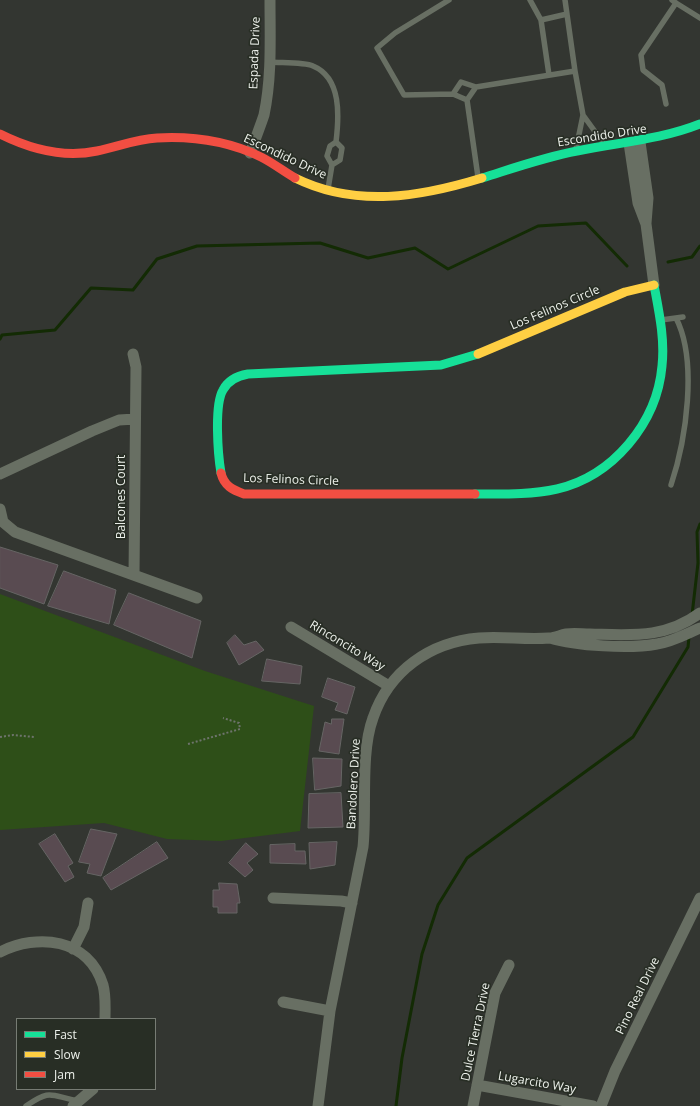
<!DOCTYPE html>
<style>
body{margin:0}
#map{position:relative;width:700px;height:1106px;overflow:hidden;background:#333631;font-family:"Open Sans",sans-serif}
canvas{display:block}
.legend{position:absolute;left:16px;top:1018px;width:140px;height:72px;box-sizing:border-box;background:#282e25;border:1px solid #777c74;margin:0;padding:5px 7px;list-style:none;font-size:12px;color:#edf1eb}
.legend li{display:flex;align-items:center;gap:8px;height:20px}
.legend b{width:20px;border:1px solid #777c74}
</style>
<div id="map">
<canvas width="700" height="1106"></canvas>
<ul class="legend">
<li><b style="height:5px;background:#16e098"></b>Fast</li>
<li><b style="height:5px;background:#ffcf43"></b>Slow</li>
<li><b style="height:5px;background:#f24e42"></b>Jam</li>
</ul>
</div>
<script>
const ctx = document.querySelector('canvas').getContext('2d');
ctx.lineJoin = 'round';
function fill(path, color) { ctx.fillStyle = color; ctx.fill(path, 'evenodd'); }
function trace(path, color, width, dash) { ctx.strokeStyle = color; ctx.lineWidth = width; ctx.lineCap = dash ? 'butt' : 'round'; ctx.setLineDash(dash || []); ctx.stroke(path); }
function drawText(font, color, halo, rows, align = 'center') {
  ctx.font = font + ' "Open Sans",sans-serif'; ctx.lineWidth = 3.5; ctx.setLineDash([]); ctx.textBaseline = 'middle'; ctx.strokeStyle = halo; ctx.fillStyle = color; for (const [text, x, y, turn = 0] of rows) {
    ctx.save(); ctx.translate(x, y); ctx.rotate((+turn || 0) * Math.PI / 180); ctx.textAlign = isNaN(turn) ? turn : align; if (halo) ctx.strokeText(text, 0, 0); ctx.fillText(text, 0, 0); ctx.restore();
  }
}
fill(new Path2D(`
 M0,594l205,77 109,35 -14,125 -79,10 -54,-2 -63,-16 -104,7z`), '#2e4f18');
trace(new Path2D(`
 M668,262l24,-5 8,-11
 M0,339l2,-4 53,-5 36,-42 42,2 24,-31 40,-13 123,-3 48,15 47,-10 33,21 90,-43 48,-3 41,43
 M692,615l6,-52 -1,-31 3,-8
 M396,1106l6,-48 20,-104 16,-49 29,-47 166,-121 55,-90 1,-10`), '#132b04', 3);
const building = new Path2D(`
 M0,547l58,18 -14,39 -44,-16z
 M64,571l52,19 -7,34 -61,-18z
 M129,593l72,28 -9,37 -78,-33z
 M235,635l9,10 12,-4 8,9 -25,15 -12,-22z
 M267,659l35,7 -2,18 -38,-3z
 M328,678l27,9 -8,27 -12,-4 3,-7 -16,-6z
 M332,719h12l-5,35 -20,-3 6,-29 6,2z
 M313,758l29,1 -1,27 -26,4z
 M341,793l2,34 -35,1 1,-34z
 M91,829l26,5 -16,42 -14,-3 3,-9 -11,-2z
 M55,834l18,29 -5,3 6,11 -9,5 -26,-38z
 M157,842l11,16 -57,32 -8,-12z
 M337,842l-2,23 -25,4 -1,-26z
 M246,843l12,11 -11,9 6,7 -8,7 -16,-14z
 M295,844v7h10l1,13 -36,-1v-18z
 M219,883l18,1 3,19h-3v10h-19v-6h-5v-17h6z`);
fill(building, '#594b51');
trace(building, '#666564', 1);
trace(new Path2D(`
 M0,737l13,-2 21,2
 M188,744l52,-15 -1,-6 -16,-5`), '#6e746c', 2, [2, 2]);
trace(new Path2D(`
 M449,0l-54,33 -18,15 27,47 49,-1 14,6
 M530,0l11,20 8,55
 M565,0l10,71
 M676,3l24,15
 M541,20l26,-6
 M270,62c11,1 34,0 43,4 29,12 26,51 23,76l-6,4 -3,10 5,9 8,-5 2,-12 -6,-6
 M453,94l8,-12 15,5
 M666,104l-4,-19 -19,-15 -2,-15 35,-52 -4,-3
 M583,115l21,29
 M478,177l-11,-77 9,-13 99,-16 8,44 -7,34
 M328,189l4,-24
 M661,320l22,-3
 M671,485c15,-45 27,-124 5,-167
 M26,1106c26,-18 24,-10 53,-5`), '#686f63', 5.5);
trace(new Path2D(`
 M640,142l8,56 -2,25
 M629,143l9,60 8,21 8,61
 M250,153c5,-13 10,-26 14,-38 8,-38 6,-77 6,-115
 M133,354l3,13 -2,208
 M0,474l92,-43 27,-11 16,-1
 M0,509l3,13 12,10 182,66
 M291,627l98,59
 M550,638c26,8 80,11 107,6 15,-2 29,-10 43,-16
 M273,898l68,3 11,2
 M73,949l11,-22 4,-24
 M0,952c38,-19 88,-14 103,33 3,11 2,23 2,34
 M283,1002l47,9
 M477,1085l116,21
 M73,1106l20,-17
 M318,1106l12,-95 33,-164c4,-38 -3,-94 10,-129 16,-47 57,-76 106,-80 23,-2 47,2 70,0 6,0 11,-3 17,-4 8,-1 16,0 24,0 41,1 75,5 110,-21
 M473,1106l22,-113 14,-28
 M601,1106l14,-35 85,-173`), '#686f63', 11);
trace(new Path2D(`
 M482,178c32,-10 63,-21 95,-27 42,-9 83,-11 123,-27
 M221,473c-3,-18 -7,-68 2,-83 5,-10 14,-14 25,-16l193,-9 37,-11
 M475,494c27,0 55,1 82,-5 56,-13 100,-66 105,-123 3,-27 -3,-54 -8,-81`), '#16e098', 9);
trace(new Path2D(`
 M295,178c61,30 125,19 187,0
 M478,354l147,-62 29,-7`), '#ffcf43', 9);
trace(new Path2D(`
 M0,134c30,15 64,24 97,17 20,-4 39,-12 60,-13 36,-2 71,3 104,19 12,6 22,14 34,21
 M221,473c3,13 12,17 23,21h231`), '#f24e42', 9);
drawText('12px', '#edf1eb', '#282e25', [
 ["Espada Drive",255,53,-88],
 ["Escondido Drive",602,136,-9],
 ["Escondido Drive",285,157,25],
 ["Los Felinos Circle",555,308,-23],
 ["Los Felinos Circle",291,480,2],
 ["Balcones Court",122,497,-90],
 ["Rinconcito Way",347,646,31],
 ["Bandolero Drive",354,784,-87],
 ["Pino Real Drive",638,996,-64],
 ["Dulce Tierra Drive",476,1032,-78],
 ["Lugarcito Way",537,1083,10]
]);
</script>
